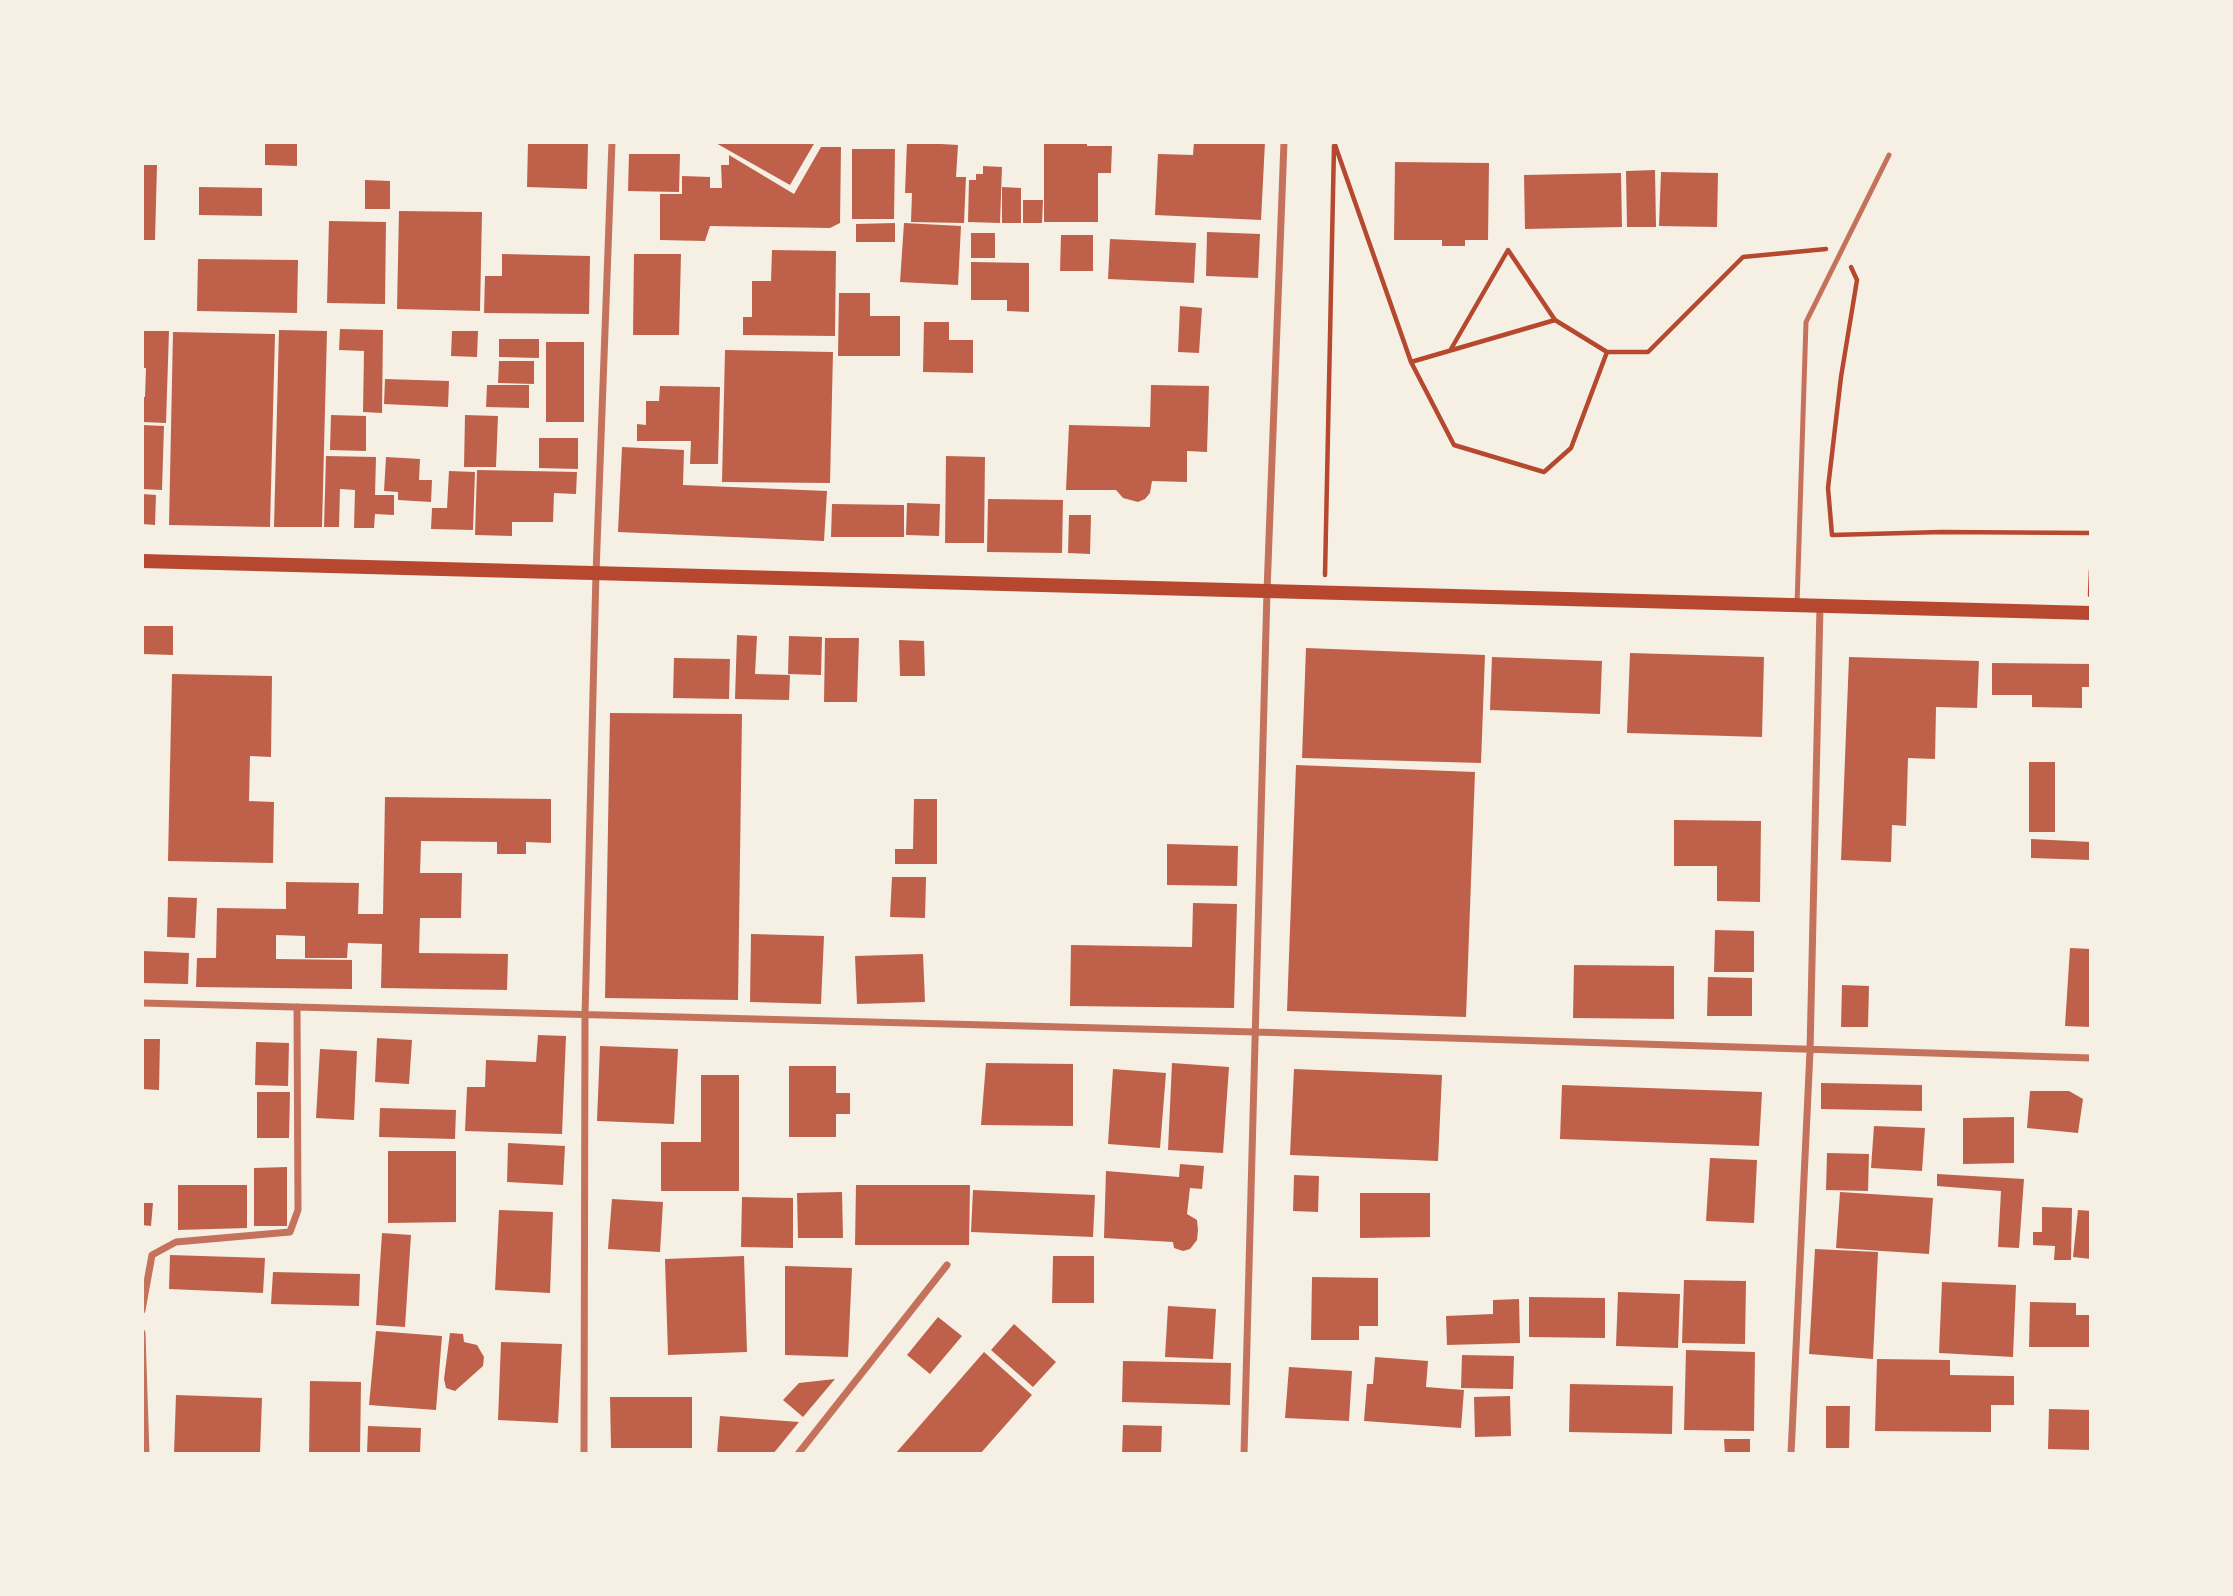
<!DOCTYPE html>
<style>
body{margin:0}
#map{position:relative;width:2233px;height:1596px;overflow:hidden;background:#f6efe4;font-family:"DejaVu Sans",sans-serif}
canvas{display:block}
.frame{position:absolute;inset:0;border:144px solid #f6efe4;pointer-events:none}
</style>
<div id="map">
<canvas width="2233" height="1596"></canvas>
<div class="frame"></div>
</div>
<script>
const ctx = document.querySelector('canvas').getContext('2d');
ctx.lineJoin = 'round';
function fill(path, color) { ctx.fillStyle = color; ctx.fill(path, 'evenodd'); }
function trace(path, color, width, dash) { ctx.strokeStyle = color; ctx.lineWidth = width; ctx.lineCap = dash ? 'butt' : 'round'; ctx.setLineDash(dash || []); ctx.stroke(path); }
fill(new Path2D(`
 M265,142h32v24l-32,-1z
 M528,142h60l-1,47 -60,-2z
 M714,142h101l-25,43z
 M907,142l51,3 -2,32h10l-2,46 -53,-1 1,-29h-7z
 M1044,142h43v4h25l-1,27h-13v49h-54z
 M1194,142h71l-4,78 -106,-5 3,-61 35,1z
 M821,147h20l-1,76 -10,5 -120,-2 -5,15 -45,-1v-46h22v-18l28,1v11h12l-1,-23h8v-10l65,39z
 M852,149h43l-1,70h-42z
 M629,154h51l-1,38 -51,-1z
 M1395,162l94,1 -1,77h-23v6h-23v-6h-48z
 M142,165h15l-2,75h-13z
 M983,166l19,1 -2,56 -32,-1 1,-42h7v-6h7z
 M1655,170l1,57h-29l-1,-56z
 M1661,172l57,1 -1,54 -58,-1z
 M1621,173l1,54 -97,2 -1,-54z
 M365,180l25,1v28h-25z
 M199,187l63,1v28l-63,-1z
 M1002,187l19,1v35h-19z
 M1023,200h20l-1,23h-19z
 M399,211l83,1 -2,99 -83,-2z
 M329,221l57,1 -1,82 -58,-1z
 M895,223v19h-39v-18z
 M904,223l57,3 -3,59 -58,-3z
 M1207,232l53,2 -2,44 -52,-2z
 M971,233h24v25h-24z
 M1061,235h32v36h-33z
 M1110,239l86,4 -2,40 -86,-4z
 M772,250l64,1 -1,85 -92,-1v-18h9v-36h19z
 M502,254l88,2 -1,58 -105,-1 1,-37h17z
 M634,254h47l-2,81h-46z
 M198,259l100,1 -1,53 -100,-2z
 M971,262l58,1v49l-22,-1v-11h-36z
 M839,293h31v23h30v40h-62z
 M1180,306l22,2 -3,45 -21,-1z
 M924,322h25v18h24v33l-50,-1z
 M340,329l43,1 -1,83 -19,-1 1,-61 -25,-1z
 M279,330l48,1 -5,196h-48z
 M142,331h27l-3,92 -24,-1v-25h3l1,-29h-4z
 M452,331h26l-1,26 -26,-1z
 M173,332l102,2 -5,193 -101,-2z
 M499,339h40v19l-40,-1z
 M546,342h38v80h-38z
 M725,350l108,2 -3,131 -108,-1z
 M499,361h35v23l-36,-1z
 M385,379l64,2 -1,26 -64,-3z
 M487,385h42v23l-43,-1z
 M1151,385l58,1 -2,66 -20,-1v31l-35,-1 -2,12 -5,6 -7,3 -15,-4 -7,-8h-50l3,-65 81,2z
 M660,386l60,1 -2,77h-28l1,-23h-54v-17l9,1v-24h13z
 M331,415l35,1v35l-36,-1z
 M465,415l33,1 -2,51h-32z
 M142,425l22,1 -2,64 -20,-1z
 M539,438h39v31l-39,-1z
 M622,447l62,3 -1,35 144,6 -3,50 -206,-9z
 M326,456l50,1 -1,38h19v20l-19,-1 -1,14h-20l1,-38 -15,-1 -1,38h-15z
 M946,456l39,1 -1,86h-39z
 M386,457l34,2 -1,21h13l-1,22 -33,-2v-8l-14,-1z
 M477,470l100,2 -1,22 -22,-1 -1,29h-41v14l-37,-1z
 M449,471l26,1 -2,58 -42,-1 1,-21h15z
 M142,494l14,1 -1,30 -13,-1z
 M988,499l75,1 -1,53 -75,-1z
 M907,503l33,1 -1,32 -33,-1z
 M832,504l72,1v32h-73z
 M1069,515h22l-1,39 -22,-1z
 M142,626h31v29l-31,-1z
 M737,635l20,1 -2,38 35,1 -1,25 -54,-1z
 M789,636l33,1 -1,38 -33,-1z
 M825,638h34l-2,64h-33z
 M899,640l25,1 1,35h-25z
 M1306,648l179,7 -4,108 -179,-5z
 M1630,653l134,4 -2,80 -135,-4z
 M1492,657l110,4 -2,53 -110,-4z
 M1849,657l130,4 -2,47 -41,-1 -1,52 -27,-1 -2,68 -14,-1 -1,37 -50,-2z
 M674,658l56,1 -1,40 -56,-1z
 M1992,663l99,1v23h-9v21l-50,-1v-12h-40z
 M172,674l100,2 -1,81 -21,-1 -1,45 25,1 -1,61 -105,-2z
 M610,713l132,1 -4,286 -133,-2z
 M2029,762h26v70h-26z
 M1296,765l179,7 -9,245 -179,-6z
 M385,797l166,2v44l-25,-1v12h-29v-12l-76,-1 -1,32h42l-1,45h-41l-1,35 89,1 -1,36 -126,-2 1,-44 -34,-1 -1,15h-42v-22l-29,-1v24l76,1v29l-156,-2 1,-29h19l1,-50 69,1v-27l73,1 -1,31h25z
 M914,799h23v65h-42v-15h18z
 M1674,820l87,1 -1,81 -43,-1v-35h-43z
 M2031,839l60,3v18l-60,-2z
 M1167,844l71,2 -1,40 -70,-1z
 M892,877h34l-1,41 -35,-1z
 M168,897l29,1 -2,40 -28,-1z
 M1193,903l44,1 -3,104 -164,-2 1,-61 121,2z
 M1715,930l39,1v41h-40z
 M751,934l73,2 -3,68 -71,-2z
 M2070,948l21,1v78l-26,-1z
 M142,951l47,2 -1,31 -46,-1z
 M923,954l2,48 -68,2 -2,-48z
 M1574,965l100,1v53l-101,-1z
 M1708,977l44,1v38h-45z
 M1842,985l27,1 -1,41h-27z
 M538,1035l28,1 -4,98 -97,-3 2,-44h18l1,-27 50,2z
 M377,1038l35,2 -3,44 -34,-2z
 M142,1039h18l-1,51 -17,-1z
 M256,1042l33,1 -1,43 -33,-1z
 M600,1046l78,3 -4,75 -77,-3z
 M320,1049l37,2 -3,69 -38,-2z
 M986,1063l87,1v62l-92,-1z
 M1172,1063l57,4 -6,86 -55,-3z
 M789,1066h47v27h14v21h-14v23h-47z
 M1113,1069l53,4 -6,75 -52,-4z
 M1294,1069l148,6 -4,86 -148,-6z
 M701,1075h38v116h-78v-49h40z
 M1821,1083l101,2v26l-101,-2z
 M1562,1085l200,7 -3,54 -199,-7z
 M2030,1091h39l14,8 -5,34 -51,-5z
 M257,1092h33l-1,46h-32z
 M380,1108l76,2 -1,29 -76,-2z
 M2014,1117v46l-51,1v-46z
 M1874,1126l51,2 -3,43 -51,-3z
 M508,1143l57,3 -2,39 -56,-3z
 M388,1151h68v71l-68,1z
 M1827,1153l42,1 -1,37 -42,-1z
 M1710,1158l47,2 -3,63 -48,-2z
 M1180,1164l24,2 -2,23 -12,-1 -3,26 10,6 1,10 -1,10 -7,9 -7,2 -9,-3 -1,-6 -69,-4 2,-67 73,6z
 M287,1167v59h-33v-58z
 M1937,1174l87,5 -5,69 -21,-1 3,-56 -64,-5z
 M1294,1175l25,1 -1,36 -25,-1z
 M178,1185h69v43l-69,2z
 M856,1185h114l-1,60h-114z
 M973,1190l122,5 -2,42 -122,-5z
 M842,1192l1,46h-45l-1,-45z
 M1840,1192l93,6 -4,56 -93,-6z
 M1360,1193h70v44l-70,1z
 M742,1197l51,1v50l-52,-1z
 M612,1199l51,3 -3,50 -52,-3z
 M142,1203h11l-2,23 -9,-1z
 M2042,1207l30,1 -1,52h-17l1,-14 -22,-1v-13h9z
 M499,1210l54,2 -3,81 -55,-3z
 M2078,1210l13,1v48l-18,-2z
 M382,1233l29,2 -6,92 -29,-2z
 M1815,1249l63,3 -5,107 -64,-5z
 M170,1255l95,3 -2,35 -94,-4z
 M744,1256l3,96 -79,3 -3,-96z
 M1053,1256h41v47h-42z
 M785,1266l67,2 -4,89 -63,-2z
 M273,1272l87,2 -1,32 -88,-2z
 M1312,1277l66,1v48h-19v14h-48z
 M1684,1280l62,1 -1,63 -63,-1z
 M1942,1282l74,3 -3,72 -74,-4z
 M1618,1292l62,2 -2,54 -62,-2z
 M1529,1297l76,1v40l-76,-1z
 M1519,1299l1,44 -73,2 -1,-29 47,-2v-14z
 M2030,1302l46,1v12h15v32h-62z
 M1168,1306l48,3 -3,50 -48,-2z
 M938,1317l24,19 -32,38 -23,-19z
 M1014,1324l42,38 -23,25 -42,-37z
 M376,1331l66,5 -6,74 -67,-5z
 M450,1333l13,1 1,8 13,3 7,12 -1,9 -28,25 -9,-3 -2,-9z
 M501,1342l61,2 -4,79 -60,-3z
 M1686,1350l69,2 -1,79 -70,-1z
 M984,1352l48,43 -52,59h-85z
 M1462,1355l52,1 -1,33 -52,-1z
 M1375,1357l53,4 -2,26 38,3 -3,38 -97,-7 3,-37h6z
 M1877,1359l73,1v15l64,1v29h-23v27l-116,-1z
 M1123,1361l108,2 -1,42 -108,-3z
 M1289,1367l63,4 -3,50 -64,-3z
 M835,1379l-32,38 -20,-17 16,-17z
 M310,1381l51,1 -1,72h-51z
 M1570,1384l103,2 -1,48 -103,-2z
 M176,1395l86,3 -2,56h-86z
 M1510,1396l1,40 -36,1 -1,-40z
 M610,1397h82v51h-81z
 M1826,1406h24l-1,42h-23z
 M2049,1409l42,1v40l-43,-1z
 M720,1416l79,6 -26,32h-56z
 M1123,1425l39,1 -1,28h-39z
 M368,1426l53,2 -1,26h-53z
 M1724,1439h26v15h-25z`), '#bf614a');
trace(new Path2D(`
 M1334,142l77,220 43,83 90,27 27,-24 36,-96h41l95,-95 83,-8
 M1851,267l6,13 -16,97 -13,111 4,47 109,-3 150,1
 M1451,349l57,-99 47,70
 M1411,362l144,-42 52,32
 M1325,575l9,-429
 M2090,595l1,-25`), '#b5482f', 4.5);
trace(new Path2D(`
 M1797,605l9,-283 83,-167`), '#c5725c', 5);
trace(new Path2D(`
 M142,1003l1113,29 836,26
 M142,1310l10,-55 24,-13 114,-10 8,-22 -1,-203
 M142,1333l4,121
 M584,1454l1,-438 11,-443 16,-431
 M798,1454l149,-189
 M1244,1454l23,-863 17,-449
 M1791,1454l19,-403 10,-445`), '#c5725c', 7);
trace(new Path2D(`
 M142,561l1949,52`), '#b5482f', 14);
</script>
